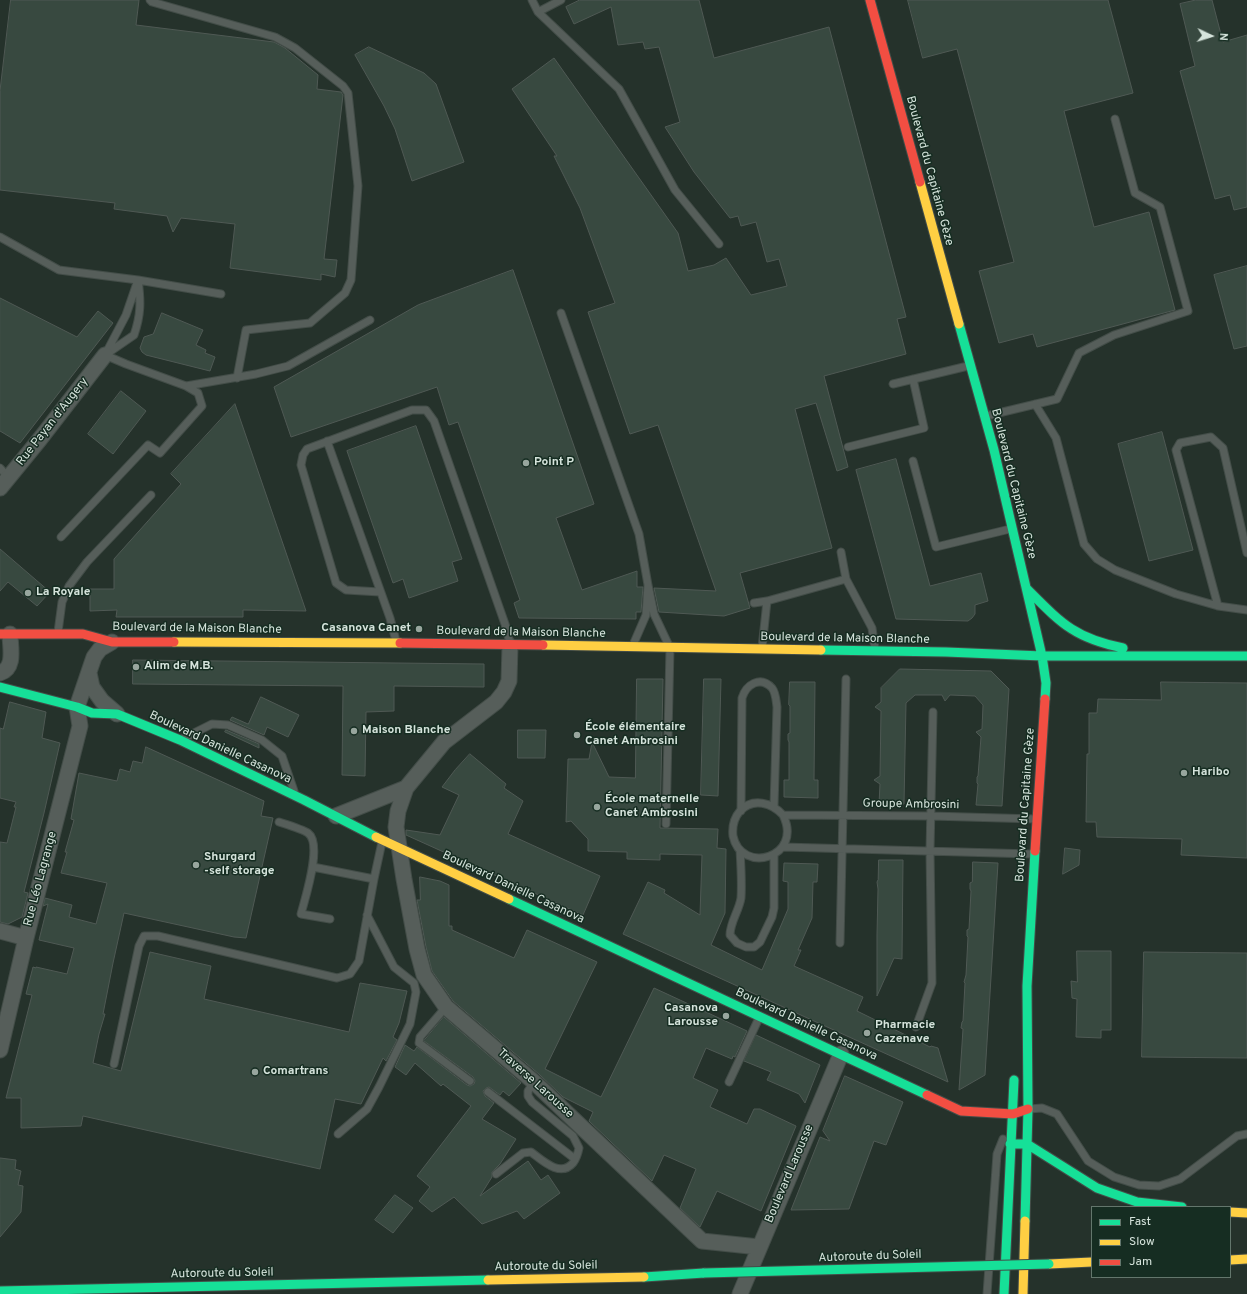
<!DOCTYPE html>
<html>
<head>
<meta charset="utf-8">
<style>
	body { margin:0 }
	#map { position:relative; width:1247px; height:1294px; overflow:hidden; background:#25322b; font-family:Overpass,sans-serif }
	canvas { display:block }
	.legend { position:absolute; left:1091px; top:1206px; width:140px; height:72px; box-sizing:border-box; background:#162d22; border:1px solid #63766c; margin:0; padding:5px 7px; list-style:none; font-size:12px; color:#d6e4dc }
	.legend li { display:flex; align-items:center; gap:8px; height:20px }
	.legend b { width:20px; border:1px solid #63766c }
	.north { position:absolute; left:1191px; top:16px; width:40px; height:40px; -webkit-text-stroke:3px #162d22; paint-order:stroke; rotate:94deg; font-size:11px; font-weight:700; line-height:16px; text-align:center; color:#d6e4dc }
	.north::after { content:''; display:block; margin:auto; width:14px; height:18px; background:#d6e4dc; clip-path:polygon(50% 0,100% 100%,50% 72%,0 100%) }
</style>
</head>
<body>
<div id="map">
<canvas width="1247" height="1294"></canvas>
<ul class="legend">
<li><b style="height:5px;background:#16e098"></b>Fast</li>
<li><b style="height:5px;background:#ffcf43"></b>Slow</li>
<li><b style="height:5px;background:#f24e42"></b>Jam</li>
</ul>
<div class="north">N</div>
</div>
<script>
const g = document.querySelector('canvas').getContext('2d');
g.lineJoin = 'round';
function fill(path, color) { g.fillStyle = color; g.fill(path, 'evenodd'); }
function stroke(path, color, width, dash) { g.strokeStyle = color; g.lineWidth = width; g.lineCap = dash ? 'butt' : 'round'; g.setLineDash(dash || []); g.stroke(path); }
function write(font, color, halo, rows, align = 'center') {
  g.font = font + ' Overpass,sans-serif'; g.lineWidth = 3; g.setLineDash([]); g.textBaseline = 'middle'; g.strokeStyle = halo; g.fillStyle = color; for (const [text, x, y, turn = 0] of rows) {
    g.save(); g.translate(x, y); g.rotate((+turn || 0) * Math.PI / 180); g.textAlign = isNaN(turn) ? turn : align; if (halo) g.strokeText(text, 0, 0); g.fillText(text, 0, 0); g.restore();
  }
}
const building = new Path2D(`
	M 11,0 L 139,0 L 136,25 L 274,42 L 285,48 L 318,75 L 317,89 L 341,92 L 343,95 L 324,259 L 337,260 L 335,277 L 321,274 L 321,280 L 230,268 L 235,224 L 181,218 L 173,232 L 167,216 L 114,209 L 115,203 L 0,190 L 0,91 Z
	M 580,0 L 699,0 L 714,58 L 829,27 L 906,317 L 897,319 L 906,354 L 824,376 L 848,467 L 837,471 L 816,403 L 795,409 L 832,548 L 740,573 L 750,608 L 724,616 L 659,612 L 654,588 L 716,591 L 658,425 L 630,434 L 588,312 L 615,303 L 580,208 L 554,156 L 557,156 L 512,89 L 554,58 L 678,233 L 688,271 L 714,265 L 726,258 L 751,295 L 787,286 L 779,259 L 767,262 L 756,222 L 741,226 L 738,216 L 730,218 L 694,172 L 665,127 L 680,122 L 659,47 L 645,49 L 643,42 L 618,45 L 611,7 L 574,24 L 566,7 Z
	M 908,0 L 1108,0 L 1133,93 L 1064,111 L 1094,227 L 1149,212 L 1175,310 L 1037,347 L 1033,334 L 999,343 L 979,271 L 1014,262 L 957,49 L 923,58 Z
	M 1196,0 L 1212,0 L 1223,42 L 1247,35 L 1247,207 L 1234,210 L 1230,195 L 1215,199 L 1180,71 L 1195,66 L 1180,4 Z
	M 369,47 L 424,73 L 436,84 L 464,162 L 412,181 L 395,129 L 384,106 L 355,55 Z
	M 1247,266 L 1247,346 L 1234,349 L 1214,275 Z
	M 513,270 L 594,504 L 556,518 L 582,590 L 637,571 L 637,587 L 643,587 L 641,612 L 636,612 L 636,619 L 519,618 L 514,603 L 520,600 L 458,422 L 449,425 L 437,387 L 291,437 L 274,387 L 418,305 Z
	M 0,298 L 77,337 L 98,311 L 113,323 L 20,443 L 0,431 Z
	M 162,313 L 203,330 L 196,345 L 206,350 L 205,353 L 215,357 L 210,371 L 146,355 L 142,352 L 140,348 L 144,337 L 153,334 Z
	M 121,391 L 146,411 L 113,454 L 88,434 Z
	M 235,404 L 306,611 L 243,610 L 243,617 L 116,617 L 117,610 L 90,611 L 90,589 L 114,589 L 114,559 L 181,484 L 171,474 Z
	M 416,426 L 462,559 L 452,562 L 458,581 L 409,598 L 403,579 L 393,583 L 347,451 Z
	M 1162,432 L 1193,550 L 1149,561 L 1118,444 Z
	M 896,459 L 930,586 L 981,573 L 988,601 L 975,605 L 975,614 L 972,618 L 968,621 L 896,619 L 856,470 Z
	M 0,549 L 50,592 L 37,606 L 8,582 L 0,591 Z
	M 133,660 L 484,664 L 484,687 L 394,686 L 394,711 L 366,712 L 365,776 L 342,775 L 343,686 L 133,684 Z
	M 900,669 L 991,671 L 1009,689 L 1002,806 L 976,805 L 978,784 L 977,783 L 977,777 L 978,776 L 981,737 L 976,732 L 982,729 L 983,705 L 975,696 L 950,695 L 945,701 L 942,695 L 915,695 L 906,703 L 904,804 L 879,804 L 880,784 L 874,780 L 880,776 L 881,711 L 875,707 L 881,702 L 881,688 Z
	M 637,679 L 663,679 L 660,828 L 718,829 L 717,848 L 726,849 L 725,913 L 711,945 L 762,970 L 788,909 L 788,882 L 783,881 L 784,863 L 818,864 L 817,882 L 813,882 L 812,918 L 798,950 L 801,950 L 794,966 L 863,997 L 857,1011 L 930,1047 L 931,1046 L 938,1048 L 948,1082 L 623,934 L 648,882 L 665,890 L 664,893 L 700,915 L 702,855 L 660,854 L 660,860 L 627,859 L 627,852 L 588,851 L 588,839 L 571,821 L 566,822 L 568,759 L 589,759 L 592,742 L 609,777 L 635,778 Z
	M 704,679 L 721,679 L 718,796 L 701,795 Z
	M 790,682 L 815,682 L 814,780 L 818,780 L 818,798 L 784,797 L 784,780 L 789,780 L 789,742 L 788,740 L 788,734 L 790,733 L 790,706 L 789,705 Z
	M 1161,682 L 1247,683 L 1247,858 L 1181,855 L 1182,839 L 1097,837 L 1096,822 L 1086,822 L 1087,754 L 1089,754 L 1089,713 L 1097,713 L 1098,699 L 1161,700 Z
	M 261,697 L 299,715 L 288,737 L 267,727 L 264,735 L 230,720 L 232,717 L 248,724 Z
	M 10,702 L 46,712 L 42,738 L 60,743 L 44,813 L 24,892 L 28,893 L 22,917 L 8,924 L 0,922 L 0,842 L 7,843 L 16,807 L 14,807 L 16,802 L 0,798 L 0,728 L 3,729 Z
	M 226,730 L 259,744 L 259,748 L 225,732 Z
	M 518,730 L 546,730 L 545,758 L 518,758 Z
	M 146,747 L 264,801 L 261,816 L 273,818 L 246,938 L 234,937 L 124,913 L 113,963 L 103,1014 L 105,1014 L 99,1034 L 93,1063 L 121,1071 L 150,952 L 211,966 L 204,999 L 349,1032 L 360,983 L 407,991 L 399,1023 L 393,1037 L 397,1040 L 386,1061 L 383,1058 L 361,1104 L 335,1099 L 320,1169 L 83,1116 L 81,1126 L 21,1128 L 21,1098 L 6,1098 L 32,995 L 26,994 L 33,967 L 36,968 L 36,967 L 67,974 L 74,948 L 39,940 L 48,904 L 43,906 L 45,898 L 72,905 L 69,917 L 96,924 L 107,883 L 61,873 L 67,852 L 65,852 L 74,820 L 71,819 L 79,773 L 117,781 L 120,769 L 130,772 L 133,761 L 142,763 Z
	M 470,754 L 506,784 L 504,788 L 523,801 L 508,834 L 600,876 L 583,915 L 406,835 L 406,830 L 440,835 L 459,795 L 442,787 L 455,770 Z
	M 1065,848 L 1080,850 L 1079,865 L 1063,874 Z
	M 879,860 L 903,860 L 902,959 L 894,958 L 877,996 L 877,935 L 878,889 L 877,882 L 878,880 Z
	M 973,862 L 998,863 L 985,1075 L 959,1090 L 963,1029 L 961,1028 L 962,1022 L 963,1021 L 965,983 L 964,982 L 966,975 L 968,937 L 967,936 L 967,930 L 969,929 L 971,891 L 970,889 L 970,883 L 972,882 Z
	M 420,877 L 440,881 L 449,885 L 449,926 L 452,926 L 452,930 L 514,958 L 527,930 L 597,962 L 545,1069 L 601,1097 L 654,988 L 747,1031 L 735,1057 L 733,1056 L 732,1059 L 706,1048 L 693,1078 L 718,1090 L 710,1107 L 747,1124 L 754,1109 L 760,1109 L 796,1126 L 761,1211 L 717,1191 L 700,1227 L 680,1208 L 696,1169 L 664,1155 L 652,1181 L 589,1121 L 593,1112 L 563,1097 L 540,1075 L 453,1001 L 432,971 L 426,947 L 417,900 L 420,900 Z
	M 1077,951 L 1111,951 L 1111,1030 L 1101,1030 L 1101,1038 L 1076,1037 L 1077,999 L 1072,998 L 1071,981 L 1077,982 Z
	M 1144,952 L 1247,953 L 1247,1058 L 1142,1057 Z
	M 444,1017 L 521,1083 L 509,1096 L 503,1091 L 500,1095 L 489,1087 L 486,1088 L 483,1091 L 485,1096 L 494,1103 L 482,1119 L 516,1139 L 500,1164 L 492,1172 L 492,1177 L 480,1196 L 528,1161 L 541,1180 L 548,1175 L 560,1193 L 524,1219 L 517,1211 L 482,1224 L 454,1197 L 432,1212 L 419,1201 L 430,1187 L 417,1176 L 471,1106 L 443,1084 L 441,1086 L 415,1063 L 406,1075 L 395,1067 L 405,1045 L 414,1051 L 417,1047 L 467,1085 L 470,1086 L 474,1084 L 475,1081 L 473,1077 L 424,1041 Z
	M 756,1035 L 820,1065 L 805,1103 L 799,1094 L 767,1080 L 771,1072 L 744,1061 Z
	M 845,1076 L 903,1102 L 886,1145 L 874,1141 L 849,1209 L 791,1210 L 820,1137 L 830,1141 L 823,1131 Z
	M 0,1158 L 16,1160 L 15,1169 L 21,1171 L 18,1185 L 23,1186 L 21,1212 L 0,1237 Z
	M 395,1195 L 413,1208 L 393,1233 L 375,1220 Z`);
fill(building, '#384940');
stroke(building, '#4f5954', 1);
const lane = new Path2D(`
	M 150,0 L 152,2 L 275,37 L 295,48 L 343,86 L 348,93 L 358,186 L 351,280 L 345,293 L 310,323 L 246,330 L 237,378
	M 532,0 L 538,12 L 561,0
	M 538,12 L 619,89 L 675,190 L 719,244
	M 0,237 L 59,270 L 138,280 L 221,294
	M 138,280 C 141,301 141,315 134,335 L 105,355 L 126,315 Z
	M 561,313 L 639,534 L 648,585
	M 893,384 L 968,366
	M 186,386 L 256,374 L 288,366 L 370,320
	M 1035,404 L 1056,438 L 1084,544 L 1097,559 L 1115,570 L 1176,594 L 1218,606 L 1247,610
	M 986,416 L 1057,399 L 1079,353 L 1114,335 L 1188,311 L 1160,207 L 1135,193 L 1115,119
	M 327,441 L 390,618 L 396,641
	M 848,447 L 924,428 L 913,379
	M 913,461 L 936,547 L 1010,529
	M 0,468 L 9,478
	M 61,537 L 148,445 L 160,453 L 202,406 L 198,393 L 186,386 L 126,364 L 105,355
	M 841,552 L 846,579 L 872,628 L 875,649
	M 380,592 L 346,590 L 336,583 L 301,465 L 303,455 L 307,449 L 412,410 L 426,410 L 434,421 L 505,624 L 510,643
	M 754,603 L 767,601 L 846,579
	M 1218,606 L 1176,450 L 1180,443 L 1211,437 L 1223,448 L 1247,553
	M 58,632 L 62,602 L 69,586 L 87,562 L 151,495
	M 633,645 L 646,615 L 648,585 L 654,614 L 670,648 L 666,824
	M 762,648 L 767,601
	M 184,738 L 212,724 L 228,725 L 262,740 L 282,756 L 294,791
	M 741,811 L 742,698 C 746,685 760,675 772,688 C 776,693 776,701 777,707 L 774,806
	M 783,815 C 804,858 741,875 733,836 C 732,827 734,818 740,811 C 753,797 772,803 783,815 L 931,816 L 1036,819
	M 279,822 C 285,824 302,829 308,833 C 323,844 305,898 301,914 L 330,919
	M 783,847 L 1032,854
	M 740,850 C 741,866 742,883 741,898 C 739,911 730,922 730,935 L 737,943 L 746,947 L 754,947 L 760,942 L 772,917 L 774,908 L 774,855
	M 313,867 L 374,879
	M 840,943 L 846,679
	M 446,1007 L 420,1037 L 419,1043 L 470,1081
	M 916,1027 L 932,983 L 930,851 L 933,712
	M 114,1064 L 139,946 L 144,936 L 158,936 L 337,978 L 350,974 L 359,961 L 374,879 L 382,842
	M 729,1082 L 759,1018
	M 488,1092 L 575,1159
	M 1029,1109 L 1042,1108 L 1057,1114 L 1088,1161 L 1114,1177 L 1139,1185 L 1159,1186 L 1180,1179 L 1237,1136 L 1247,1134
	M 338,1134 L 367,1109 L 379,1087 L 410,1024 L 416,992 L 414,983 L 394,967 L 367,915
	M 496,1174 L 523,1153 L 531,1152 C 542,1160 560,1178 573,1163 C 576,1159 578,1153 579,1148 L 573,1136 L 532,1102 L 528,1096 L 528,1091 L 534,1082
	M 987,1294 L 997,1154 L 1003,1139`);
const street = new Path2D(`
	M 0,488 L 40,439 L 105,355
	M 0,673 C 16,668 10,647 10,634
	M 89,673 L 92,687 L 102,701 L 117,714
	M 406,788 L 398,811 L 396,827 L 404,879 L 417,949 L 424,975 L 446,1007 L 534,1082 L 702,1241 L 759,1247
	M 336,816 L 406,788 L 444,742 L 496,702 L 504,692 L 509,681 L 510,646
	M 0,931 L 26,938
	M 0,1050 L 26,938 L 80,726 L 77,707 L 94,657 L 100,649 L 112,642
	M 740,1294 L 841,1054`);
const fast = new Path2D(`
	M 959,324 L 994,450 L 1042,656 L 1046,683 L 1045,699
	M 1027,589 C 1061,623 1074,638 1123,648
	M 821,650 L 946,652 L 1042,656
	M 1042,656 L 1247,656
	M 0,687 L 77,707 L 92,713 L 117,714 L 180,740 L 304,800 L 376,837
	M 509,899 L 927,1095
	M 1010,1144 L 1027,1144 L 1097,1188 L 1137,1202 L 1182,1207
	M 1025,1221 L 1028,1109 L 1027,986 L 1035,851
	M 644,1277 L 704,1273
	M 0,1291 L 488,1280
	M 1004,1294 L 1014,1080`);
const slow = new Path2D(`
	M 920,182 L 959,324
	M 174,642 L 400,643
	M 543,645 L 821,650
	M 376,837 L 509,899
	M 1230,1212 L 1247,1213
	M 1230,1260 L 1247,1259
	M 1049,1264 L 1092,1262
	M 488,1280 L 644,1277
	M 1023,1294 L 1025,1221`);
const jam = new Path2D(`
	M 870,0 L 920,182
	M 0,634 L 83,634 L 112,642 L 174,642
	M 400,643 L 543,645
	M 1035,851 L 1045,699
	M 927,1095 L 961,1111 L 1013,1114 L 1028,1109`);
stroke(lane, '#434d48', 9);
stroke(street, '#434d48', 17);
stroke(fast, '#434d48', 11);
stroke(slow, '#434d48', 11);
stroke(jam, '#434d48', 11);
stroke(lane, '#565e5a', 7);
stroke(street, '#565e5a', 15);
stroke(fast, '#16e098', 9);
stroke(slow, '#ffcf43', 9);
stroke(jam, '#f24e42', 9);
const fastBridge = new Path2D(`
	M 704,1273 L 1049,1264`);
stroke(fastBridge, '#434d48', 11, []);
stroke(fastBridge, '#16e098', 9);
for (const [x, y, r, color] of [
	[526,463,4,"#98a69e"],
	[28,593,4,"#98a69e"],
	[419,629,4,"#98a69e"],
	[136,667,4,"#98a69e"],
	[354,731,4,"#98a69e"],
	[577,735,4,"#98a69e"],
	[1184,773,4,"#98a69e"],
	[597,807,4,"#98a69e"],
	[196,865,4,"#98a69e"],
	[726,1016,4,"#98a69e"],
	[867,1033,4,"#98a69e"],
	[255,1072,4,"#98a69e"]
]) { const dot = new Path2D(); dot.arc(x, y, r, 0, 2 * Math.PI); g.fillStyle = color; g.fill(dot); stroke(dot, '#162d22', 1.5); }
write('12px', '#d6e4dc', '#162d22', [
	["Boulevard du Capitaine Gèze",929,171,75],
	["Rue Payan d'Augery",53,422,-52],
	["Boulevard du Capitaine Gèze",1013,484,76],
	["Boulevard de la Maison Blanche",197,629,1],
	["Boulevard de la Maison Blanche",521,633,1],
	["Boulevard de la Maison Blanche",845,639,1],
	["Boulevard Danielle Casanova",220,748,25],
	["Groupe Ambrosini",911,805,1],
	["Boulevard du Capitaine Gèze",1026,805,-86],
	["Rue Léo Lagrange",41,879,-75],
	["Boulevard Danielle Casanova",513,888,25],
	["Boulevard Danielle Casanova",806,1025,25],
	["Traverse Larousse",535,1084,42],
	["Boulevard Larousse",790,1174,-67],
	["Autoroute du Soleil",870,1257,-2],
	["Autoroute du Soleil",546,1267,-1],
	["Autoroute du Soleil",222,1274,-1]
]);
write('bold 12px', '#d6e4dc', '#162d22', [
	["Point P",534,463],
	["La Royale",36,593],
	["Casanova Canet",411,629,"right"],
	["Alim de M.B.",144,667],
	["École élémentaire",585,728],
	["Canet Ambrosini",585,742],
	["Maison Blanche",362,731],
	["Haribo",1192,773],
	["École maternelle",605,800],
	["Canet Ambrosini",605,814],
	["Shurgard",204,858],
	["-self storage",204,872],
	["Casanova",718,1009,"right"],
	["Larousse",718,1023,"right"],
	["Pharmacie",875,1026],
	["Cazenave",875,1040],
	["Comartrans",263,1072]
], 'left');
</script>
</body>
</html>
